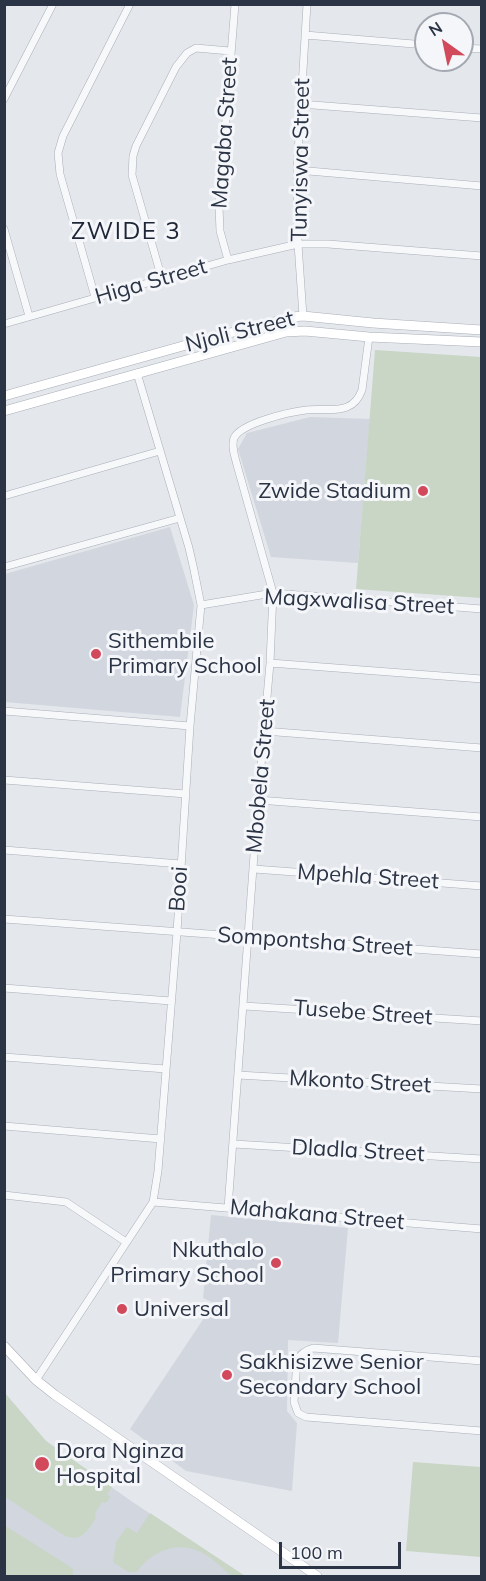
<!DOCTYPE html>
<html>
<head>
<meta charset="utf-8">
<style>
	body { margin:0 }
	#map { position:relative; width:486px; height:1581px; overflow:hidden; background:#e4e7ec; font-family:Mulish,sans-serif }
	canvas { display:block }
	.frame { position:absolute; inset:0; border:6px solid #2b3445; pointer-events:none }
	.north { position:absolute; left:414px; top:12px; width:60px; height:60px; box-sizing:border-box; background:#f4f6f9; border:2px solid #a4a8b1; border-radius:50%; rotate:327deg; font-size:16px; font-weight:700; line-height:24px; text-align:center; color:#2b3445 }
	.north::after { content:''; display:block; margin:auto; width:21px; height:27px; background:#d1495b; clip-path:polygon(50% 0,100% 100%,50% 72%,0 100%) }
	.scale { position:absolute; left:279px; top:1542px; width:122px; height:27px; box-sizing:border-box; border:3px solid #2b3445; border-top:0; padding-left:8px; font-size:18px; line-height:21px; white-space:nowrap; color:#2b3445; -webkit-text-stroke:4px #f4f6f9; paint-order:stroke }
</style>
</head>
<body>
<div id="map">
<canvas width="486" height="1581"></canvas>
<div class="frame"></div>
<div class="north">N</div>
<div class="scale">100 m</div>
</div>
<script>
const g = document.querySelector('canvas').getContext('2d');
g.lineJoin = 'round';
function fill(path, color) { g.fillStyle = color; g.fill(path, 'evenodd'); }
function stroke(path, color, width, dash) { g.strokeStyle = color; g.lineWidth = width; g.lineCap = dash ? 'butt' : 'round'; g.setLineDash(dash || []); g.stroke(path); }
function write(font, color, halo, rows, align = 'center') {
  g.font = font + ' Mulish,sans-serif'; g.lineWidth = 6; g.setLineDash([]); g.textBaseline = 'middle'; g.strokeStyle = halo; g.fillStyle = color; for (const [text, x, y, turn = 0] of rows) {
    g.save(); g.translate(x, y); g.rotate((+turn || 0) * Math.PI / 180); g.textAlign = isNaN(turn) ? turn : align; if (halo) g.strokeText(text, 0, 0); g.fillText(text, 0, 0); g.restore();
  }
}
fill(new Path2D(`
	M 310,417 L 370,419 L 358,563 L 271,557 L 238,449 L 247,433 Z
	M 170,527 L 194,605 L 180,717 L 5,702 L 5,574 Z
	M 211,1215 L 348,1228 L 338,1343 L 288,1340 L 287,1411 L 297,1423 L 292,1491 L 186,1471 L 130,1429 L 214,1303 L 203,1298 Z
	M 4,1392 L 46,1441 L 134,1503 L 245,1576 L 5,1576 Z`), '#d2d6de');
fill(new Path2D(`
	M 375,350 L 481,357 L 481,598 L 356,589 Z
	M 4,1392 L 46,1441 L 112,1487 L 107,1494 L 110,1497 L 106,1503 L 102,1502 L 95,1513 L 96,1518 C 87,1531 83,1542 65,1536 L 5,1497 Z
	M 413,1462 L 481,1467 L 481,1557 L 406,1551 Z
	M 150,1513 L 245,1576 L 231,1576 C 223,1569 216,1561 206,1555 C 182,1539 152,1549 137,1572 L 128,1572 L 113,1562 L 116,1542 L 127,1527 L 137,1533 Z
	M 4,1525 L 69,1566 L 73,1569 L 73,1576 L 5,1576 Z`), '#c9d6c5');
const minor = new Path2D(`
	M 305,35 L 426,45
	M 462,48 L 482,49
	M 4,99 L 53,4
	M 300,104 L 482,118
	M 297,170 L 482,186
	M 4,229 L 29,316
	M 228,260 L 220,231 L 219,207 L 235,4
	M 162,279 L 132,175 L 133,156 L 136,146 L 176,67 L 187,53 L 196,48 L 230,51
	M 95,297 L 60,174 L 58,153 L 63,136 L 130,4
	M 303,316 L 298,244 L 297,170 L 307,4
	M 4,324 L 228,260 L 298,244 L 328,244 L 482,256
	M 4,496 L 160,451
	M 4,567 L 180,518
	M 201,605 L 273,593 L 482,609
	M 270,663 L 482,679
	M 4,711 L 190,726
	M 264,731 L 482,748
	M 4,780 L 186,794
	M 258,800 L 482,817
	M 4,850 L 181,864
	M 254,869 L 482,886
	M 4,919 L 482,954
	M 4,988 L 171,1001
	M 244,1006 L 482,1021
	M 4,1057 L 166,1069
	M 238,1075 L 482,1089
	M 4,1126 L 161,1139
	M 234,1144 L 482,1159
	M 4,1195 L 66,1202 L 126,1242
	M 153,1202 L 482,1229
	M 228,1208 L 258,800 L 270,663 L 273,593 L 237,465 C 235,457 231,446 234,438 C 241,423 290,412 306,410 C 319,408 335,412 347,407 C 355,404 359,398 362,390 L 369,337
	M 482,1361 L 313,1348 C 306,1350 301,1353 297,1360 L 294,1402 L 298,1413 L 306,1417 L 482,1431
	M 36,1380 L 153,1202 L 158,1171 L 177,932 L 190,726 L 201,605 L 194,570 L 189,548 L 137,373`);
const secondary = new Path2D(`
	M 4,396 L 222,335 L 293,317 L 303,316 L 373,323 L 482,330
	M 4,411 L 286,332 L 305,331 L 369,337 L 482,342
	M 4,1346 L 36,1380 L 55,1395 L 317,1576`);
stroke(minor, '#a9aeb7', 8);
stroke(secondary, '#a9aeb7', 10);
stroke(minor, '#f7f8fa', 7);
stroke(secondary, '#fff', 9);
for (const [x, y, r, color] of [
	[423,491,6,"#d1495b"],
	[96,654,6,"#d1495b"],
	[276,1263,6,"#d1495b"],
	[122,1309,6,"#d1495b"],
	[227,1375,6,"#d1495b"],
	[42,1464,8,"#d1495b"]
]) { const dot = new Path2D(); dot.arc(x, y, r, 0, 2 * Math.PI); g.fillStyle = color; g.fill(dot); stroke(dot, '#f4f6f9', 2); }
write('22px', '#2b3445', '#f4f6f9', [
	["Magaba Street",225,133,-86],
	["Tunyiswa Street",301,160,-89],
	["Higa Street",151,282,-16],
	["Njoli Street",240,332,-14],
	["Magxwalisa Street",359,602,3],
	["Mbobela Street",261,776,-85],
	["Mpehla Street",368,877,4],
	["Booi",179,889,-86],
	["Sompontsha Street",315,942,4],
	["Tusebe Street",363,1013,4],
	["Mkonto Street",360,1082,3],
	["Dladla Street",358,1151,3],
	["Mahakana Street",317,1215,5]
]);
write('22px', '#2b3445', '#f4f6f9', [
	["Zwide Stadium",411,491,"right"],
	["Sithembile",108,641],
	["Primary School",108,666],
	["Nkuthalo",264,1250,"right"],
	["Primary School",264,1275,"right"],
	["Universal",134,1309],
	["Sakhisizwe Senior",239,1362],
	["Secondary School",239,1387],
	["Dora Nginza",56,1451],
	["Hospital",56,1476]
], 'left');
g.letterSpacing = '1.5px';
write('24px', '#1d2536', '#f4f6f9', [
	["ZWIDE 3",126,232]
]);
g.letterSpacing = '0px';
</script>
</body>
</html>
